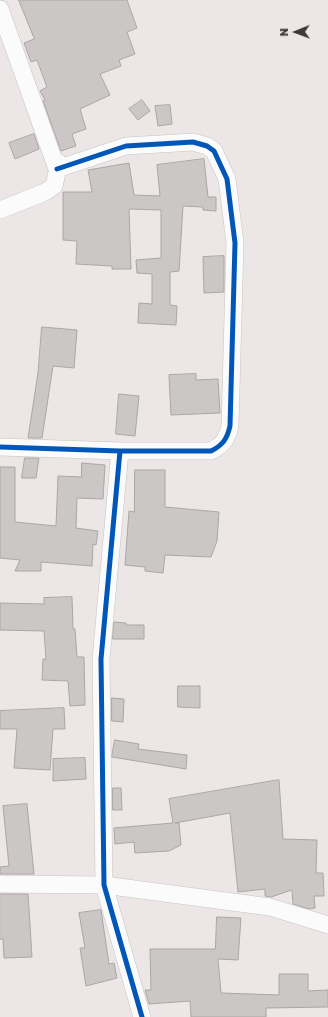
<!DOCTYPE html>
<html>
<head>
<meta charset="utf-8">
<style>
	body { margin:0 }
	#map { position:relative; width:328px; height:1017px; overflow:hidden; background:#ece7e6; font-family:"Golos Text",sans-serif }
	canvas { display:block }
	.north { position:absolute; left:276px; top:12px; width:40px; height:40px; -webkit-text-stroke:3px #efe5e3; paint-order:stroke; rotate:269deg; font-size:11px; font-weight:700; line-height:16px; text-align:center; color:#3d3938 }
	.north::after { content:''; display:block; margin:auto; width:14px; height:18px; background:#3d3938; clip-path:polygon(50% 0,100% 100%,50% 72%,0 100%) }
</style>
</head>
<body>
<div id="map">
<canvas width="328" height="1017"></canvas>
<div class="north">N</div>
</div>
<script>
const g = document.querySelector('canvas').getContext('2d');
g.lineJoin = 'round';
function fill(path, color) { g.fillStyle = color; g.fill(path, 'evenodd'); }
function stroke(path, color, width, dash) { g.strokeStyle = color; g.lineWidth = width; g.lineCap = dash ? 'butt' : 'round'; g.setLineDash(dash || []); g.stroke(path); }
const building = new Path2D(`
	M 19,0 L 127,0 L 137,28 L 127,32 L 135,54 L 119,60 L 121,66 L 100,74 L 110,95 L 80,109 L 86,129 L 72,134 L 76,146 L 61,151 L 43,101 L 45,100 L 40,91 L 47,87 L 37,60 L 31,62 L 24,43 L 34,39 Z
	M 142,100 L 150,111 L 138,120 L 129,109 Z
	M 170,105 L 172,124 L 158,126 L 155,106 Z
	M 34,134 L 39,149 L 15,159 L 9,143 Z
	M 204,159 L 208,197 L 216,197 L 216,211 L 203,210 L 203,207 L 183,206 L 179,271 L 170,272 L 170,305 L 177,306 L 176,325 L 138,323 L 139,303 L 152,304 L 152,274 L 137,273 L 136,260 L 161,258 L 161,210 L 129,209 L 131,269 L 112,269 L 112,266 L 76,264 L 77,241 L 63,240 L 63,192 L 92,192 L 88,170 L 129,163 L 134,195 L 160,196 L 157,165 Z
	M 224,256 L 224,292 L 204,293 L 203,257 Z
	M 42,327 L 77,330 L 74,368 L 53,366 L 42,438 L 28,438 L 38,373 Z
	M 196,374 L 196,380 L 218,379 L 220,413 L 171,415 L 169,375 Z
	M 119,394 L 139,396 L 135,436 L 116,434 Z
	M 25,458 L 39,458 L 36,478 L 22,478 Z
	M 82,463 L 105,465 L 103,499 L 77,498 L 76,528 L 98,531 L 96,545 L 93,544 L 92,566 L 41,562 L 41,571 L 15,571 L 20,560 L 0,558 L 0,467 L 15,467 L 15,522 L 56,526 L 58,476 L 81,477 Z
	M 135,470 L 165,470 L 165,507 L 219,512 L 217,541 L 211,557 L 165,555 L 163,573 L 145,571 L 145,567 L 125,565 L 129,511 L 134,512 Z
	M 72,597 L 73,629 L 75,629 L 77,657 L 84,657 L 85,705 L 70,706 L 68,681 L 42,680 L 43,659 L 46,659 L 44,631 L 0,630 L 0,603 L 44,604 L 44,598 Z
	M 114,622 L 126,623 L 126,625 L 144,625 L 144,639 L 113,639 Z
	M 178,686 L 200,686 L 200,708 L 178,707 Z
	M 112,698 L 124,699 L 123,722 L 112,721 Z
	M 64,708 L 65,729 L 53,729 L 50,770 L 14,768 L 17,729 L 0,729 L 0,711 Z
	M 115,740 L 139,744 L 138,749 L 187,755 L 186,769 L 112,757 Z
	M 85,758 L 86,779 L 53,781 L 53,759 Z
	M 279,780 L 283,839 L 317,840 L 316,873 L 323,873 L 324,896 L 314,896 L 315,908 L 309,909 L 293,904 L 292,890 L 271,897 L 265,896 L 265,889 L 238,892 L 230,813 L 175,823 L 179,823 L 181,845 L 169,851 L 135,853 L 134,842 L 115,844 L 114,828 L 173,823 L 169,799 Z
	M 113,788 L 121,788 L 122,810 L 113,810 Z
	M 27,804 L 34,874 L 0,874 L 0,867 L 9,866 L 3,806 Z
	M 0,894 L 28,894 L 32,957 L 4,958 L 3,939 L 0,939 Z
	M 101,910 L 109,964 L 114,963 L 117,978 L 86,986 L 80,948 L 85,948 L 79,913 Z
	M 217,917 L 241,918 L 238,960 L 218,959 L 221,993 L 279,995 L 279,974 L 308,974 L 308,991 L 328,990 L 328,1007 L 266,1008 L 266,1017 L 191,1017 L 190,1001 L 149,1004 L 145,990 L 151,990 L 150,949 L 215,949 Z`);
fill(building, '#cbc7c7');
stroke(building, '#a9a6a5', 1);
const minor = new Path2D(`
	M 0,9 L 57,169
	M 0,210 L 45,192 L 54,186 L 59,163 L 57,168
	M 0,447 L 120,451 L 211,451 C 223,445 227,439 230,426 L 235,243 L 227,179 L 214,151 L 207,146 L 193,142 L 126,146 L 57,169
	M 120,451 L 101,659 L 104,885 L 142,1017
	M 0,884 L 104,885 L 270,907 L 328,925`);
stroke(minor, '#c7c3c2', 18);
stroke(minor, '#fcfbfb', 17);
stroke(new Path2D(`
	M 0,447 L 120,451 L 211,451 C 223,445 227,439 230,426 L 235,243 L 227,179 L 214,151 L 207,146 L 193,142 L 126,146 L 57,169
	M 120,451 L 101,659 L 104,885 L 142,1017`), '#0057b8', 5);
</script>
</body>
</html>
